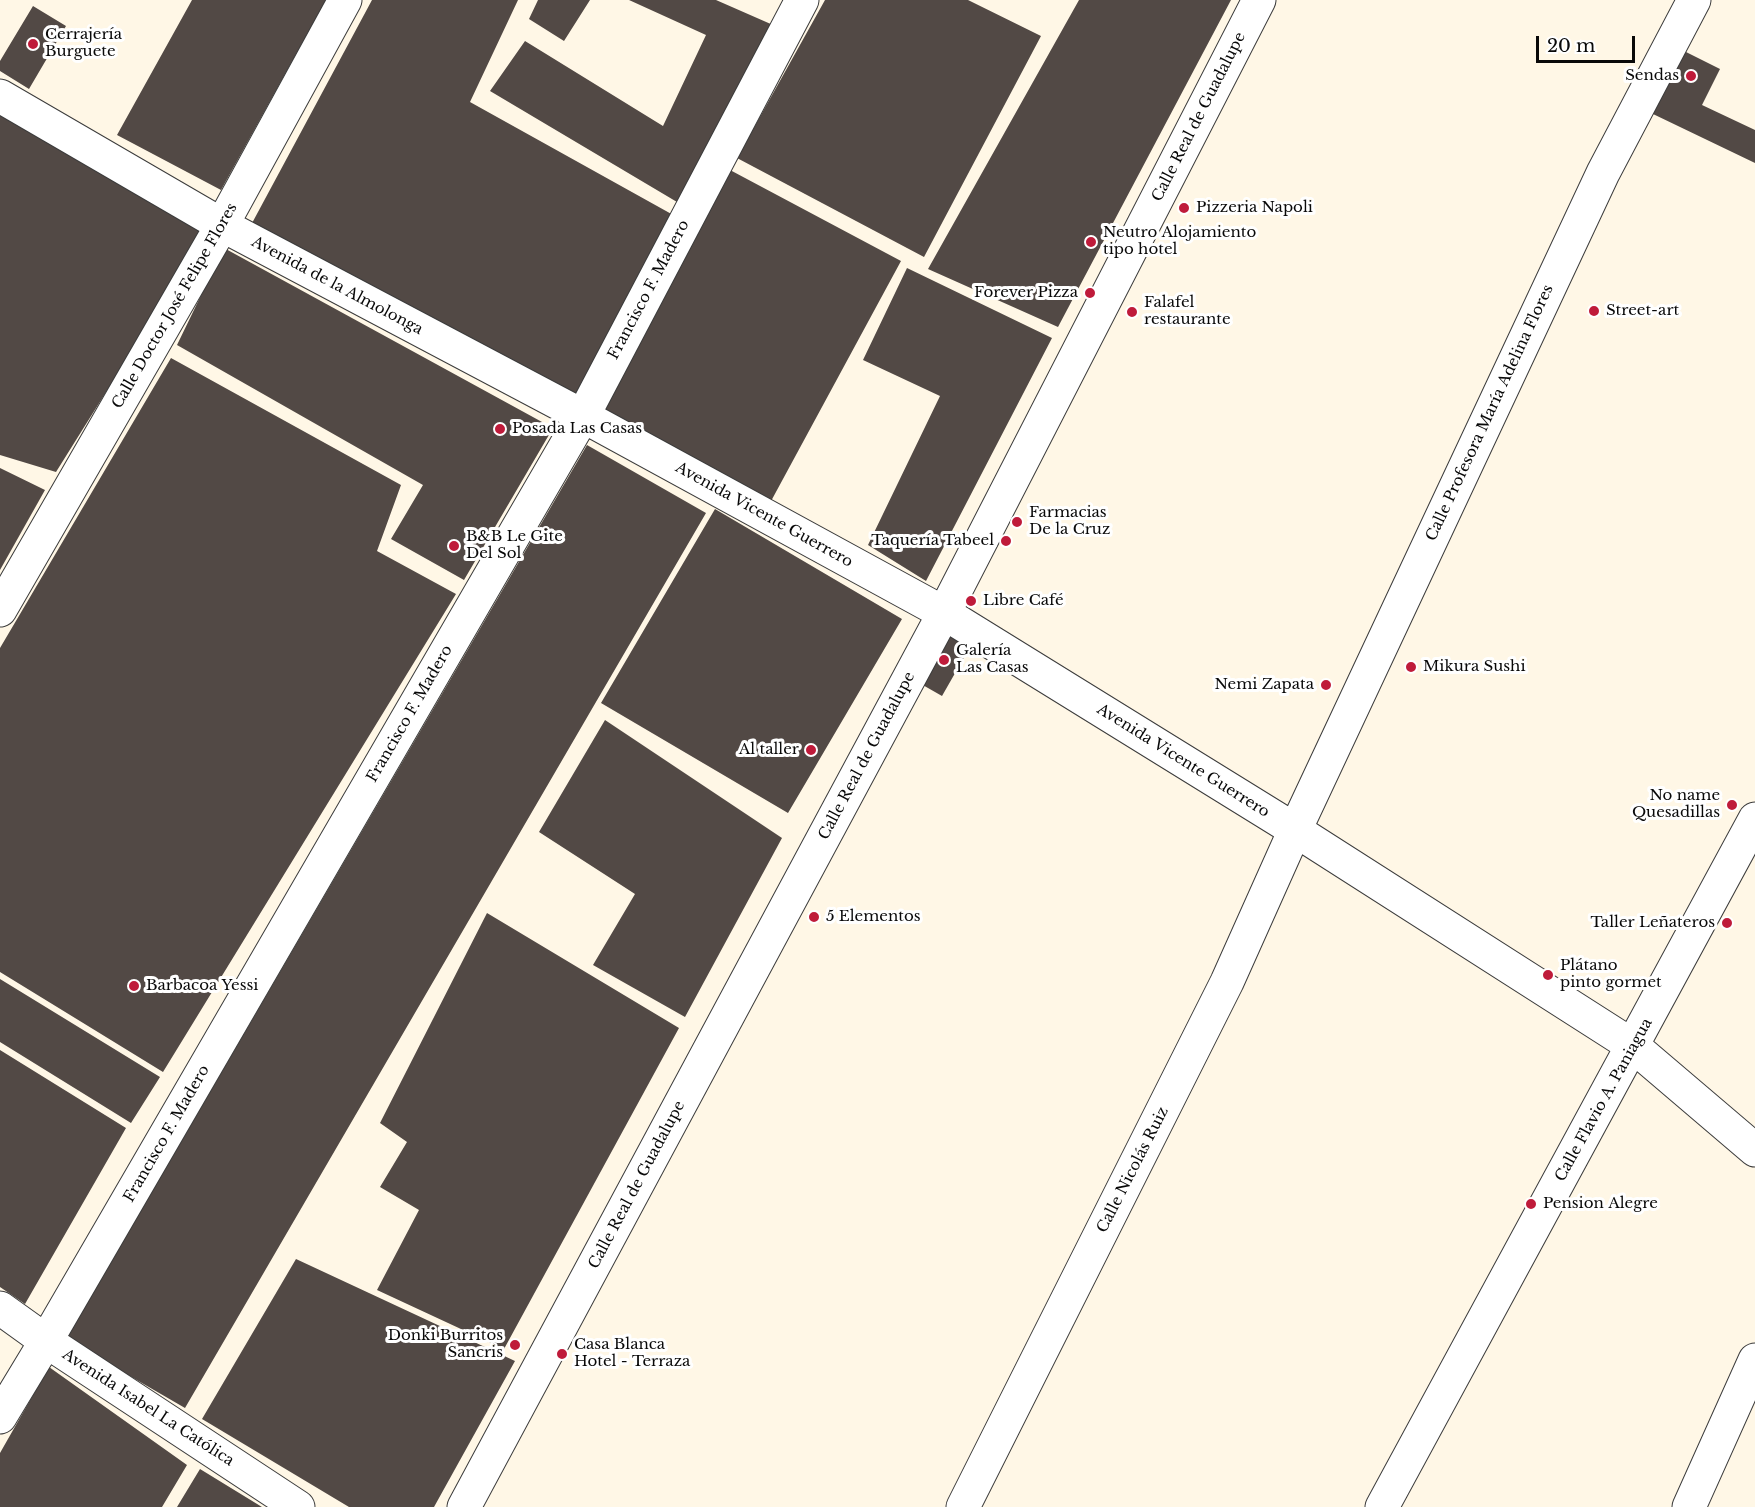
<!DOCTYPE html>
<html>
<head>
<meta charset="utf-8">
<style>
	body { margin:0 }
	#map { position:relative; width:1755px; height:1507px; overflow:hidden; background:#fff7e6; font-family:"Libre Baskerville",serif }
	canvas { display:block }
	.scale { position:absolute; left:1536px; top:36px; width:99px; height:27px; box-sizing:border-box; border:3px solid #090909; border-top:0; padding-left:8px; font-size:18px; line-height:21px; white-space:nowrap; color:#090909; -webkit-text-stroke:4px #fff; paint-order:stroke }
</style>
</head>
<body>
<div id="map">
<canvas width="1755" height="1507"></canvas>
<div class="scale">20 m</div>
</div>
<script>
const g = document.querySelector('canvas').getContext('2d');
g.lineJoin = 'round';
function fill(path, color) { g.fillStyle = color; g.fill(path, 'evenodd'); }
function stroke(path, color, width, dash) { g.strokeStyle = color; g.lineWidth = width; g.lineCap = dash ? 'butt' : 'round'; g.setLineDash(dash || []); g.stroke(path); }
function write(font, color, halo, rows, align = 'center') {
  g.font = font + ' "Libre Baskerville",serif'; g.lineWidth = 6; g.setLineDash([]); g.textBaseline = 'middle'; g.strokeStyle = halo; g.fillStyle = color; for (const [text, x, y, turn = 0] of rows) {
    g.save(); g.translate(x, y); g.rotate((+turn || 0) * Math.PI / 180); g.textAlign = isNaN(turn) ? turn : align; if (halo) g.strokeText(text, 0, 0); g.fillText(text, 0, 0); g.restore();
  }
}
fill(new Path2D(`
	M 192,0 L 326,0 L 221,190 L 117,135 Z
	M 372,0 L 518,0 L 470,102 L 675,216 L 577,400 L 251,225 Z
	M 538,0 L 590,0 L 564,41 L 529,19 Z
	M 629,0 L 716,0 L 773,25 L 677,202 L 490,91 L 525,41 L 663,126 L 706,35 Z
	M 825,0 L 968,0 L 1041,36 L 924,257 L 737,158 Z
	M 1079,0 L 1231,0 L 1058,327 L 928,269 Z
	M 33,6 L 66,26 L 29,89 L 0,71 L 0,61 Z
	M 1684,51 L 1720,69 L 1702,105 L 1755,130 L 1755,163 L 1653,114 Z
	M 0,110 L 208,229 L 56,472 L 0,455 Z
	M 730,170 L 901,261 L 770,503 L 600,411 Z
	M 224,248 L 553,428 L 464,580 L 391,539 L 423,485 L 177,345 Z
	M 907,268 L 1052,338 L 926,581 L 868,545 L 940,396 L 863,360 Z
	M 171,358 L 401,485 L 377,551 L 456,594 L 163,1072 L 0,972 L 0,648 Z
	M 587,445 L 706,513 L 185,1408 L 66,1339 Z
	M 0,468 L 45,490 L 0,570 Z
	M 715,509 L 902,619 L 788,813 L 601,703 Z
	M 946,624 L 974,640 L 942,696 L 914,680 Z
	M 605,720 L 782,838 L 685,1017 L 593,965 L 635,894 L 539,832 Z
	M 487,913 L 679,1028 L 504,1349 L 377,1290 L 419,1210 L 380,1187 L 407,1142 L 380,1123 Z
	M 0,979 L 160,1077 L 131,1123 L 0,1042 Z
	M 0,1050 L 126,1128 L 25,1304 L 0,1287 Z
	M 296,1259 L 515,1361 L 434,1507 L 349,1507 L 202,1419 Z
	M 49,1367 L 187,1465 L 162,1507 L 0,1507 L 0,1453 Z
	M 200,1469 L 262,1507 L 177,1507 Z`), '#524945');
const minor = new Path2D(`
	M 0,96 L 222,225 L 583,416 L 944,613 L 1295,830 L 1633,1046 L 1755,1150
	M 0,610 L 222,225 L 345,0
	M 0,1308 L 46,1341 L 298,1507
	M 0,1417 L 46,1341 L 583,416 L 802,0
	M 464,1507 L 944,613 L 1259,0
	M 963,1507 L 1227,982 L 1295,830 L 1603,173 L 1694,0
	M 1382,1507 L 1755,819
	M 1689,1507 L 1755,1360`);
stroke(minor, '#3c3c3c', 35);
stroke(minor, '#fff', 33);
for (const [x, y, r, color] of [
	[33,44,6,"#bf1b3a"],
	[1691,76,6,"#bf1b3a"],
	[1184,208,6,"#bf1b3a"],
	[1091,242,6,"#bf1b3a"],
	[1090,293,6,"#bf1b3a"],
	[1594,311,6,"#bf1b3a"],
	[1132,312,6,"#bf1b3a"],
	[500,429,6,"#bf1b3a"],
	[1017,522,6,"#bf1b3a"],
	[1006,541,6,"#bf1b3a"],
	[454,546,6,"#bf1b3a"],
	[971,601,6,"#bf1b3a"],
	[944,660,6,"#bf1b3a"],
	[1411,667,6,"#bf1b3a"],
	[1326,685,6,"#bf1b3a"],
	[811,750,6,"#bf1b3a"],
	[1732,805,6,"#bf1b3a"],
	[814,917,6,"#bf1b3a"],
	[1727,923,6,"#bf1b3a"],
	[1548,975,6,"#bf1b3a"],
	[134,986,6,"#bf1b3a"],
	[1531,1204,6,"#bf1b3a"],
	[515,1345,6,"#bf1b3a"],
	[562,1354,6,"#bf1b3a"]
]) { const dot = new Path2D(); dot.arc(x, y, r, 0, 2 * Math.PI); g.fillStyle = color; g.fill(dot); stroke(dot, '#fff', 2); }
write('15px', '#090909', '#fff', [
	["Cerrajería",45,35],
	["Burguete",45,52],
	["Sendas",1679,76,"right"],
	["Pizzeria Napoli",1196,208],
	["Neutro Alojamiento",1103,233],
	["tipo hotel",1103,250],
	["Forever Pizza",1078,293,"right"],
	["Falafel",1144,303],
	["restaurante",1144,320],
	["Street-art",1606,311],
	["Posada Las Casas",512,429],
	["Farmacias",1029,513],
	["De la Cruz",1029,530],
	["B&B Le Gite",466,537],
	["Del Sol",466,554],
	["Taquería Tabeel",994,541,"right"],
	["Libre Café",983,601],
	["Galería",956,651],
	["Las Casas",956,668],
	["Mikura Sushi",1423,667],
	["Nemi Zapata",1314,685,"right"],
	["Al taller",799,750,"right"],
	["No name",1720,796,"right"],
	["Quesadillas",1720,813,"right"],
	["5 Elementos",826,917],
	["Taller Leñateros",1715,923,"right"],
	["Plátano",1560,966],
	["pinto gormet",1560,983],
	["Barbacoa Yessi",146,986],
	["Pension Alegre",1543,1204],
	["Donki Burritos",503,1336,"right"],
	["Sancris",503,1353,"right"],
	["Casa Blanca",574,1345],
	["Hotel - Terraza",574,1362]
], 'left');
write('15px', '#090909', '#fff', [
	["Calle Real de Guadalupe",1199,117,-63],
	["Avenida de la Almolonga",337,286,28],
	["Francisco F. Madero",649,290,-62],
	["Calle Doctor José Felipe Flores",175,306,-60],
	["Calle Profesora María Adelina Flores",1490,413,-65],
	["Avenida Vicente Guerrero",764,515,29],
	["Francisco F. Madero",410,714,-60],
	["Calle Real de Guadalupe",867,756,-62],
	["Avenida Vicente Guerrero",1183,761,32],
	["Calle Flavio A. Paniagua",1604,1100,-61],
	["Francisco F. Madero",167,1134,-60],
	["Calle Nicolás Ruiz",1133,1170,-63],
	["Calle Real de Guadalupe",637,1185,-62],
	["Avenida Isabel La Católica",148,1408,33]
]);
</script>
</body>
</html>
